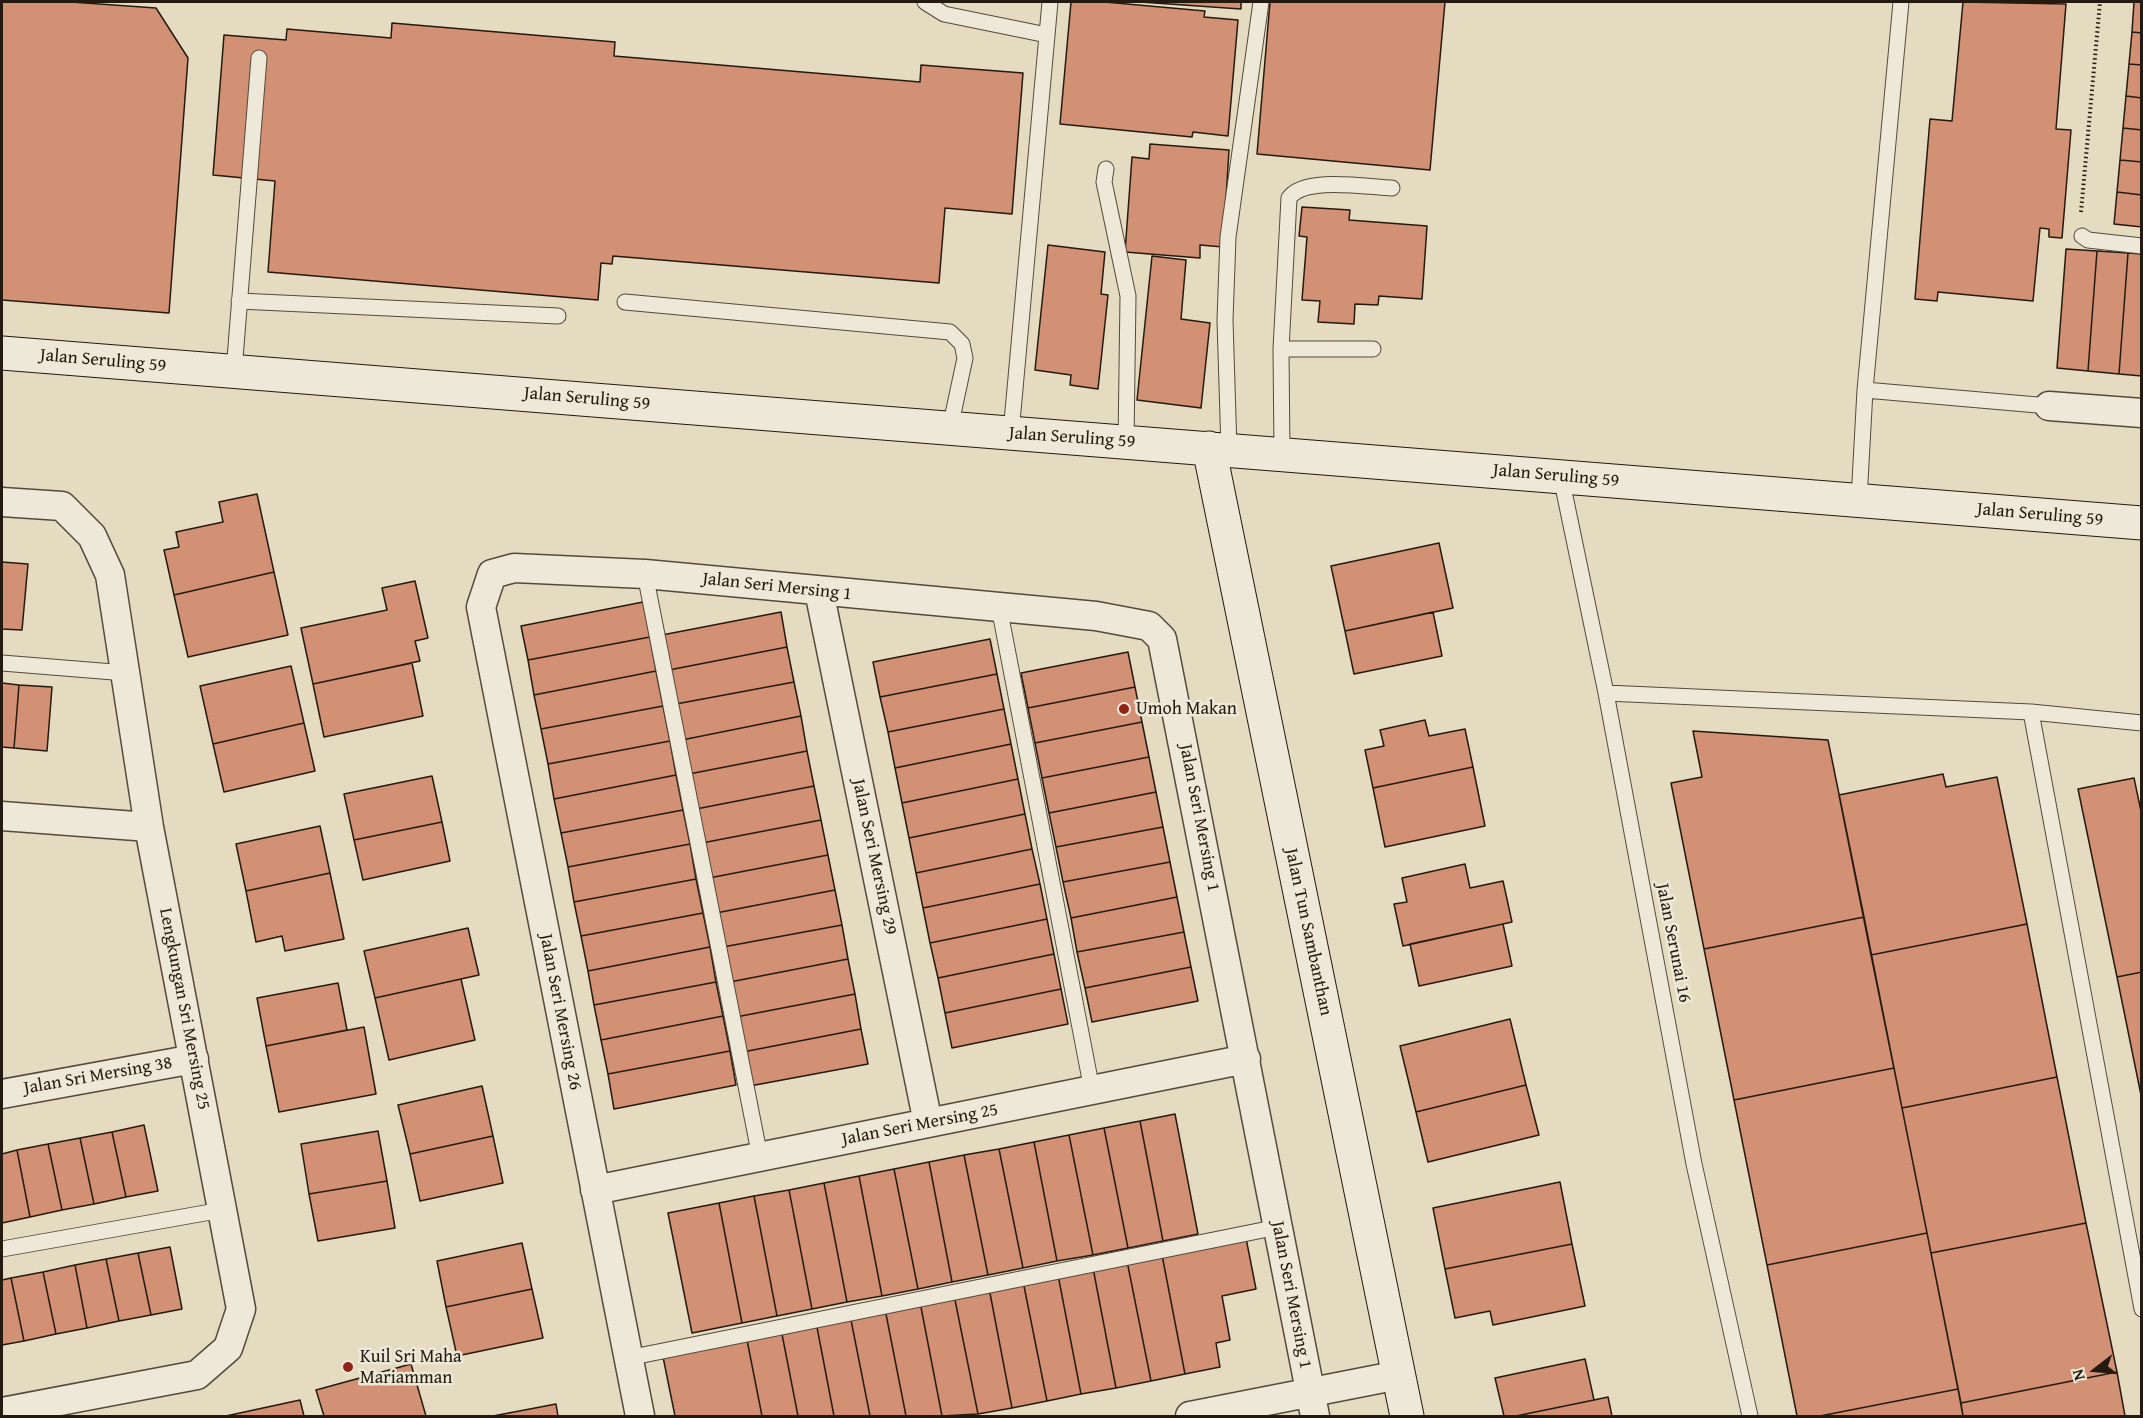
<!DOCTYPE html>
<html>
<head>
<meta charset="utf-8">
<style>
	body { margin:0 }
	#map { position:relative; width:2143px; height:1418px; overflow:hidden; background:#e4dbc1; font-family:"Gentium Book Plus",serif }
	canvas { display:block }
	.frame { position:absolute; inset:0; border:3px solid #251a0f; pointer-events:none }
	.north { position:absolute; left:2065px; top:1340px; width:60px; height:60px; -webkit-text-stroke:4px #ede8d7; paint-order:stroke; rotate:254deg; font-size:16px; font-weight:700; line-height:24px; text-align:center; color:#251a0f }
	.north::after { content:''; display:block; margin:auto; width:21px; height:27px; background:#251a0f; clip-path:polygon(50% 0,100% 100%,50% 72%,0 100%) }
</style>
</head>
<body>
<div id="map">
<canvas width="2143" height="1418"></canvas>
<div class="frame"></div>
<div class="north">N</div>
</div>
<script>
const g = document.querySelector('canvas').getContext('2d');
g.lineJoin = 'round';
function fill(path, color) { g.fillStyle = color; g.fill(path, 'evenodd'); }
function stroke(path, color, width, dash) { g.strokeStyle = color; g.lineWidth = width; g.lineCap = dash ? 'butt' : 'round'; g.setLineDash(dash || []); g.stroke(path); }
function write(font, color, halo, rows, align = 'center') {
  g.font = font + ' "Gentium Book Plus",serif'; g.lineWidth = 5; g.setLineDash([]); g.textBaseline = 'middle'; g.strokeStyle = halo; g.fillStyle = color; for (const [text, x, y, turn = 0] of rows) {
    g.save(); g.translate(x, y); g.rotate((+turn || 0) * Math.PI / 180); g.textAlign = isNaN(turn) ? turn : align; if (halo) g.strokeText(text, 0, 0); g.fillText(text, 0, 0); g.restore();
  }
}
const building = new Path2D(`
	M 2,2 L 71,2 L 156,8 L 188,58 L 169,313 L 2,300 Z
	M 1071,2 L 1105,2 L 1205,11 L 1204,17 L 1238,20 L 1228,136 L 1193,132 L 1192,137 L 1060,124 Z
	M 1140,2 L 1241,2 L 1241,9 Z
	M 1270,2 L 1445,2 L 1430,170 L 1257,154 Z
	M 1963,2 L 2066,4 L 2056,129 L 2071,130 L 2062,238 L 2049,237 L 2049,229 L 2040,228 L 2033,301 L 1938,292 L 1937,301 L 1915,299 L 1930,119 L 1952,121 Z
	M 2134,2 L 2142,2 L 2142,33 L 2132,32 Z
	M 392,23 L 615,42 L 614,56 L 920,82 L 921,65 L 1023,73 L 1012,214 L 945,208 L 939,283 L 613,256 L 612,264 L 601,263 L 598,300 L 268,272 L 275,181 L 213,175 L 224,35 L 286,40 L 287,29 L 391,38 Z
	M 2132,32 L 2142,33 L 2142,65 L 2129,64 Z
	M 2129,64 L 2142,65 L 2142,98 L 2126,96 Z
	M 2126,96 L 2142,98 L 2142,130 L 2123,128 Z
	M 2123,128 L 2142,130 L 2142,162 L 2120,160 Z
	M 1150,144 L 1229,150 L 1223,247 L 1200,245 L 1200,258 L 1125,252 L 1132,157 L 1149,159 Z
	M 2120,160 L 2142,162 L 2142,195 L 2117,192 Z
	M 2117,192 L 2142,195 L 2142,227 L 2114,224 Z
	M 1302,207 L 1350,210 L 1349,220 L 1427,226 L 1422,299 L 1379,296 L 1378,305 L 1355,304 L 1354,324 L 1318,322 L 1320,301 L 1302,300 L 1307,237 L 1299,236 Z
	M 1048,245 L 1105,252 L 1101,294 L 1108,295 L 1098,389 L 1070,385 L 1071,375 L 1035,370 Z
	M 2066,249 L 2097,251 L 2088,371 L 2057,368 Z
	M 2097,251 L 2128,253 L 2119,374 L 2088,371 Z
	M 2128,253 L 2142,254 L 2142,376 L 2119,374 Z
	M 1152,256 L 1186,260 L 1181,319 L 1210,323 L 1201,408 L 1137,400 Z
	M 257,494 L 274,572 L 174,595 L 164,550 L 179,547 L 176,532 L 223,522 L 219,502 Z
	M 1439,543 L 1453,608 L 1345,631 L 1331,566 Z
	M 2,562 L 28,564 L 22,630 L 2,629 Z
	M 274,572 L 288,635 L 188,657 L 174,595 Z
	M 415,581 L 428,638 L 415,641 L 420,661 L 313,684 L 301,628 L 387,610 L 382,588 Z
	M 643,602 L 650,637 L 528,660 L 521,626 Z
	M 781,612 L 787,647 L 669,670 L 662,635 Z
	M 1433,612 L 1442,656 L 1354,674 L 1345,631 Z
	M 650,637 L 656,671 L 534,695 L 528,660 Z
	M 990,639 L 997,674 L 880,697 L 873,662 Z
	M 787,647 L 794,682 L 676,704 L 669,670 Z
	M 1128,652 L 1135,687 L 1028,708 L 1021,673 Z
	M 412,663 L 423,716 L 324,737 L 313,684 Z
	M 291,666 L 304,723 L 213,744 L 200,686 Z
	M 656,671 L 663,706 L 541,729 L 534,695 Z
	M 997,674 L 1004,709 L 888,732 L 880,697 Z
	M 794,682 L 801,716 L 682,740 L 676,704 Z
	M 2,683 L 19,685 L 14,748 L 2,747 Z
	M 19,685 L 52,687 L 47,751 L 14,748 Z
	M 1135,687 L 1142,722 L 1035,743 L 1028,708 Z
	M 663,706 L 670,741 L 548,764 L 541,729 Z
	M 1004,709 L 1011,744 L 895,768 L 888,732 Z
	M 801,716 L 807,751 L 689,774 L 682,740 Z
	M 1425,720 L 1429,736 L 1465,729 L 1473,767 L 1373,788 L 1365,750 L 1384,746 L 1380,730 Z
	M 1142,722 L 1149,757 L 1042,778 L 1035,743 Z
	M 304,723 L 315,771 L 224,792 L 213,744 Z
	M 1693,731 L 1828,740 L 1864,917 L 1704,949 L 1671,783 L 1702,777 Z
	M 670,741 L 676,775 L 554,799 L 548,764 Z
	M 1011,744 L 1018,779 L 902,803 L 895,768 Z
	M 807,751 L 814,786 L 696,809 L 689,774 Z
	M 1149,757 L 1156,792 L 1049,813 L 1042,778 Z
	M 1473,767 L 1485,826 L 1385,847 L 1373,788 Z
	M 1943,774 L 1946,787 L 1997,777 L 2027,924 L 1871,955 L 1839,795 Z
	M 676,775 L 683,810 L 561,833 L 554,799 Z
	M 432,776 L 442,822 L 354,840 L 344,794 Z
	M 2134,778 L 2142,816 L 2142,972 L 2117,977 L 2078,789 Z
	M 1018,779 L 1025,814 L 909,838 L 902,803 Z
	M 814,786 L 821,820 L 702,843 L 696,809 Z
	M 1156,792 L 1163,827 L 1056,847 L 1049,813 Z
	M 683,810 L 690,844 L 568,867 L 561,833 Z
	M 1025,814 L 1032,849 L 916,873 L 909,838 Z
	M 821,820 L 828,855 L 709,878 L 702,843 Z
	M 442,822 L 450,861 L 363,880 L 354,840 Z
	M 320,826 L 330,873 L 246,891 L 236,844 Z
	M 1163,827 L 1170,862 L 1063,882 L 1056,847 Z
	M 690,844 L 696,879 L 574,902 L 568,867 Z
	M 1032,849 L 1040,884 L 923,908 L 916,873 Z
	M 828,855 L 835,890 L 716,913 L 709,878 Z
	M 1170,862 L 1177,897 L 1071,918 L 1063,882 Z
	M 1465,864 L 1470,888 L 1503,881 L 1512,922 L 1403,946 L 1394,904 L 1407,902 L 1402,878 Z
	M 330,873 L 344,939 L 285,951 L 282,936 L 256,942 L 246,891 Z
	M 696,879 L 703,913 L 581,936 L 574,902 Z
	M 1040,884 L 1047,919 L 930,943 L 923,908 Z
	M 835,890 L 842,925 L 723,947 L 716,913 Z
	M 1177,897 L 1184,932 L 1077,952 L 1071,918 Z
	M 703,913 L 710,947 L 588,971 L 581,936 Z
	M 1864,917 L 1894,1068 L 1734,1100 L 1704,949 Z
	M 1047,919 L 1054,954 L 938,978 L 930,943 Z
	M 1503,924 L 1512,966 L 1419,986 L 1410,944 Z
	M 2027,924 L 2057,1077 L 1902,1108 L 1871,955 Z
	M 842,925 L 848,959 L 730,982 L 723,947 Z
	M 468,928 L 479,975 L 375,998 L 364,951 Z
	M 1184,932 L 1191,967 L 1085,988 L 1077,952 Z
	M 710,947 L 716,982 L 594,1005 L 588,971 Z
	M 1054,954 L 1061,989 L 945,1013 L 938,978 Z
	M 848,959 L 855,994 L 736,1017 L 730,982 Z
	M 1191,967 L 1198,1001 L 1092,1022 L 1085,988 Z
	M 2142,972 L 2142,1100 L 2117,977 Z
	M 461,979 L 475,1040 L 389,1060 L 375,998 Z
	M 716,982 L 723,1016 L 601,1040 L 594,1005 Z
	M 338,983 L 347,1030 L 266,1046 L 257,998 Z
	M 1061,989 L 1068,1024 L 952,1048 L 945,1013 Z
	M 855,994 L 861,1029 L 743,1052 L 736,1017 Z
	M 723,1016 L 730,1051 L 608,1074 L 601,1040 Z
	M 1510,1019 L 1526,1085 L 1416,1112 L 1400,1046 Z
	M 364,1027 L 376,1094 L 279,1112 L 266,1046 Z
	M 861,1029 L 868,1064 L 750,1086 L 743,1052 Z
	M 730,1051 L 736,1085 L 614,1109 L 608,1074 Z
	M 1894,1068 L 1927,1233 L 1767,1265 L 1734,1100 Z
	M 2057,1077 L 2086,1223 L 1931,1253 L 1902,1108 Z
	M 1526,1085 L 1539,1135 L 1428,1162 L 1416,1112 Z
	M 482,1086 L 493,1136 L 410,1154 L 398,1105 Z
	M 1175,1114 L 1198,1234 L 1163,1241 L 1140,1121 Z
	M 1140,1121 L 1163,1241 L 1128,1248 L 1104,1128 Z
	M 144,1125 L 158,1191 L 126,1197 L 112,1132 Z
	M 1104,1128 L 1128,1248 L 1093,1255 L 1069,1135 Z
	M 378,1131 L 387,1181 L 309,1194 L 301,1144 Z
	M 112,1132 L 126,1197 L 94,1204 L 80,1138 Z
	M 1069,1135 L 1093,1255 L 1057,1261 L 1034,1142 Z
	M 493,1136 L 503,1183 L 420,1201 L 410,1154 Z
	M 80,1138 L 94,1204 L 62,1210 L 48,1144 Z
	M 1034,1142 L 1057,1261 L 1023,1268 L 999,1149 Z
	M 48,1144 L 62,1210 L 30,1217 L 17,1150 Z
	M 999,1149 L 1023,1268 L 988,1275 L 964,1155 Z
	M 17,1150 L 30,1217 L 2,1223 L 2,1154 Z
	M 964,1155 L 988,1275 L 952,1282 L 929,1162 Z
	M 929,1162 L 952,1282 L 918,1289 L 894,1169 Z
	M 894,1169 L 918,1289 L 882,1296 L 859,1176 Z
	M 859,1176 L 882,1296 L 847,1302 L 824,1183 Z
	M 387,1181 L 395,1228 L 318,1241 L 309,1194 Z
	M 1560,1182 L 1572,1244 L 1445,1269 L 1433,1208 Z
	M 824,1183 L 847,1302 L 812,1309 L 789,1190 Z
	M 789,1190 L 812,1309 L 777,1316 L 754,1196 Z
	M 754,1196 L 777,1316 L 742,1323 L 719,1203 Z
	M 719,1203 L 742,1323 L 692,1333 L 668,1213 Z
	M 2086,1223 L 2117,1372 L 1961,1403 L 1931,1253 Z
	M 1927,1233 L 1958,1389 L 1820,1416 L 1797,1416 L 1767,1265 Z
	M 1246,1238 L 1256,1289 L 1222,1296 L 1230,1340 L 1216,1343 L 1220,1367 L 1185,1374 L 1162,1255 Z
	M 522,1243 L 532,1289 L 446,1307 L 437,1261 Z
	M 1572,1244 L 1585,1306 L 1493,1325 L 1490,1311 L 1455,1318 L 1445,1269 Z
	M 170,1247 L 182,1309 L 151,1315 L 138,1253 Z
	M 138,1253 L 151,1315 L 119,1321 L 106,1259 Z
	M 1162,1255 L 1185,1374 L 1151,1381 L 1127,1261 Z
	M 106,1259 L 119,1321 L 87,1328 L 75,1265 Z
	M 1127,1261 L 1151,1381 L 1116,1388 L 1093,1268 Z
	M 75,1265 L 87,1328 L 56,1334 L 43,1272 Z
	M 1093,1268 L 1116,1388 L 1081,1394 L 1058,1275 Z
	M 43,1272 L 56,1334 L 24,1341 L 11,1278 Z
	M 1058,1275 L 1081,1394 L 1047,1401 L 1023,1281 Z
	M 11,1278 L 24,1341 L 2,1345 L 2,1280 Z
	M 1023,1281 L 1047,1401 L 1012,1408 L 989,1288 Z
	M 989,1288 L 1012,1408 L 978,1414 L 954,1295 Z
	M 532,1289 L 543,1338 L 457,1356 L 446,1307 Z
	M 954,1295 L 978,1414 L 942,1416 L 920,1302 Z
	M 920,1302 L 942,1416 L 906,1416 L 885,1309 Z
	M 885,1309 L 906,1416 L 870,1416 L 850,1315 Z
	M 850,1315 L 870,1416 L 834,1416 L 816,1322 Z
	M 816,1322 L 834,1416 L 798,1416 L 781,1329 Z
	M 781,1329 L 798,1416 L 762,1416 L 746,1335 Z
	M 746,1335 L 762,1416 L 675,1416 L 662,1352 Z
	M 1585,1359 L 1594,1400 L 1516,1416 L 1504,1416 L 1495,1378 Z
	M 411,1364 L 426,1416 L 324,1416 L 316,1390 Z
	M 2117,1372 L 2125,1416 L 1963,1416 L 1961,1403 Z
	M 1958,1389 L 1963,1416 L 1820,1416 Z
	M 1608,1397 L 1612,1416 L 1516,1416 L 1594,1400 Z
	M 300,1400 L 304,1416 L 226,1416 Z
	M 556,1404 L 558,1416 L 493,1416 Z`);
fill(building, '#d29074');
stroke(building, '#251a0f', 1.5);
const lane = new Path2D(`
	M 925,2 L 944,14 L 1047,35
	M 1106,169 L 1104,182 L 1128,296 L 1126,442
	M 2082,236 L 2088,240 L 2142,246
	M 239,301 L 558,316
	M 625,302 L 950,332 L 962,344 L 965,358 L 950,428
	M 1281,349 L 1373,349
	M 234,371 L 259,58
	M 1865,390 L 2049,406
	M 1011,433 L 1050,2
	M 1229,450 L 1225,320 L 1228,237 L 1261,2
	M 1282,454 L 1281,349 L 1289,198 C 1304,176 1366,187 1392,188
	M 1561,477 L 1606,693 L 1694,1164 L 1750,1416
	M 1859,500 L 1865,390 L 1901,2
	M 645,574 L 760,1157
	M 999,607 L 1092,1090
	M 2,663 L 126,673
	M 1606,693 L 2031,712 L 2142,723
	M 2031,712 L 2142,1309
	M 2,1249 L 222,1210
	M 628,1358 L 1278,1227`);
const street = new Path2D(`
	M 2049,406 L 2142,413
	M 2,502 L 62,506 L 92,536 L 110,575 L 149,827 L 241,1309 L 228,1348 L 197,1375 L 2,1412
	M 819,591 L 928,1123
	M 2,816 L 149,827
	M 2,1094 L 194,1059
	M 595,1190 L 1246,1059
	M 640,1416 L 481,607 L 492,574 L 514,568 L 645,574 L 1096,616 L 1149,626 L 1162,639 L 1315,1416
	M 1190,1416 L 1399,1375`);
const secondary = new Path2D(`
	M 2,353 L 2142,523
	M 1209,448 L 1407,1416`);
stroke(lane, '#554a3c', 17);
stroke(street, '#554a3c', 31);
stroke(secondary, '#251a0f', 35);
stroke(new Path2D(`
	M 2081,212 L 2100,2`), '#251a0f', 4, [1.5, 3]);
stroke(lane, '#ede8d7', 15);
stroke(street, '#ede8d7', 28);
stroke(secondary, '#ede8d7', 33);
for (const [x, y, r, color] of [
	[1124,709,6,"#8f2418"],
	[348,1367,6,"#8f2418"]
]) { const dot = new Path2D(); dot.arc(x, y, r, 0, 2 * Math.PI); g.fillStyle = color; g.fill(dot); stroke(dot, '#ede8d7', 2); }
write('18px', '#251a0f', '#ede8d7', [
	["Jalan Seruling 59",103,361,5],
	["Jalan Seruling 59",587,399,5],
	["Jalan Seruling 59",1072,438,4],
	["Jalan Seruling 59",1556,476,5],
	["Jalan Seruling 59",2040,515,5],
	["Jalan Seri Mersing 1",777,587,6],
	["Jalan Seri Mersing 1",1199,818,79],
	["Jalan Seri Mersing 29",874,857,78],
	["Jalan Tun Sambanthan",1308,932,78],
	["Jalan Serunai 16",1673,943,79],
	["Lengkungan Sri Mersing 25",184,1009,79],
	["Jalan Seri Mersing 26",560,1012,79],
	["Jalan Sri Mersing 38",98,1076,-10],
	["Jalan Seri Mersing 25",920,1125,-11],
	["Jalan Seri Mersing 1",1291,1295,79]
]);
write('18px', '#251a0f', '#ede8d7', [
	["Umoh Makan",1136,709],
	["Kuil Sri Maha",360,1357],
	["Mariamman",360,1378]
], 'left');
</script>
</body>
</html>
